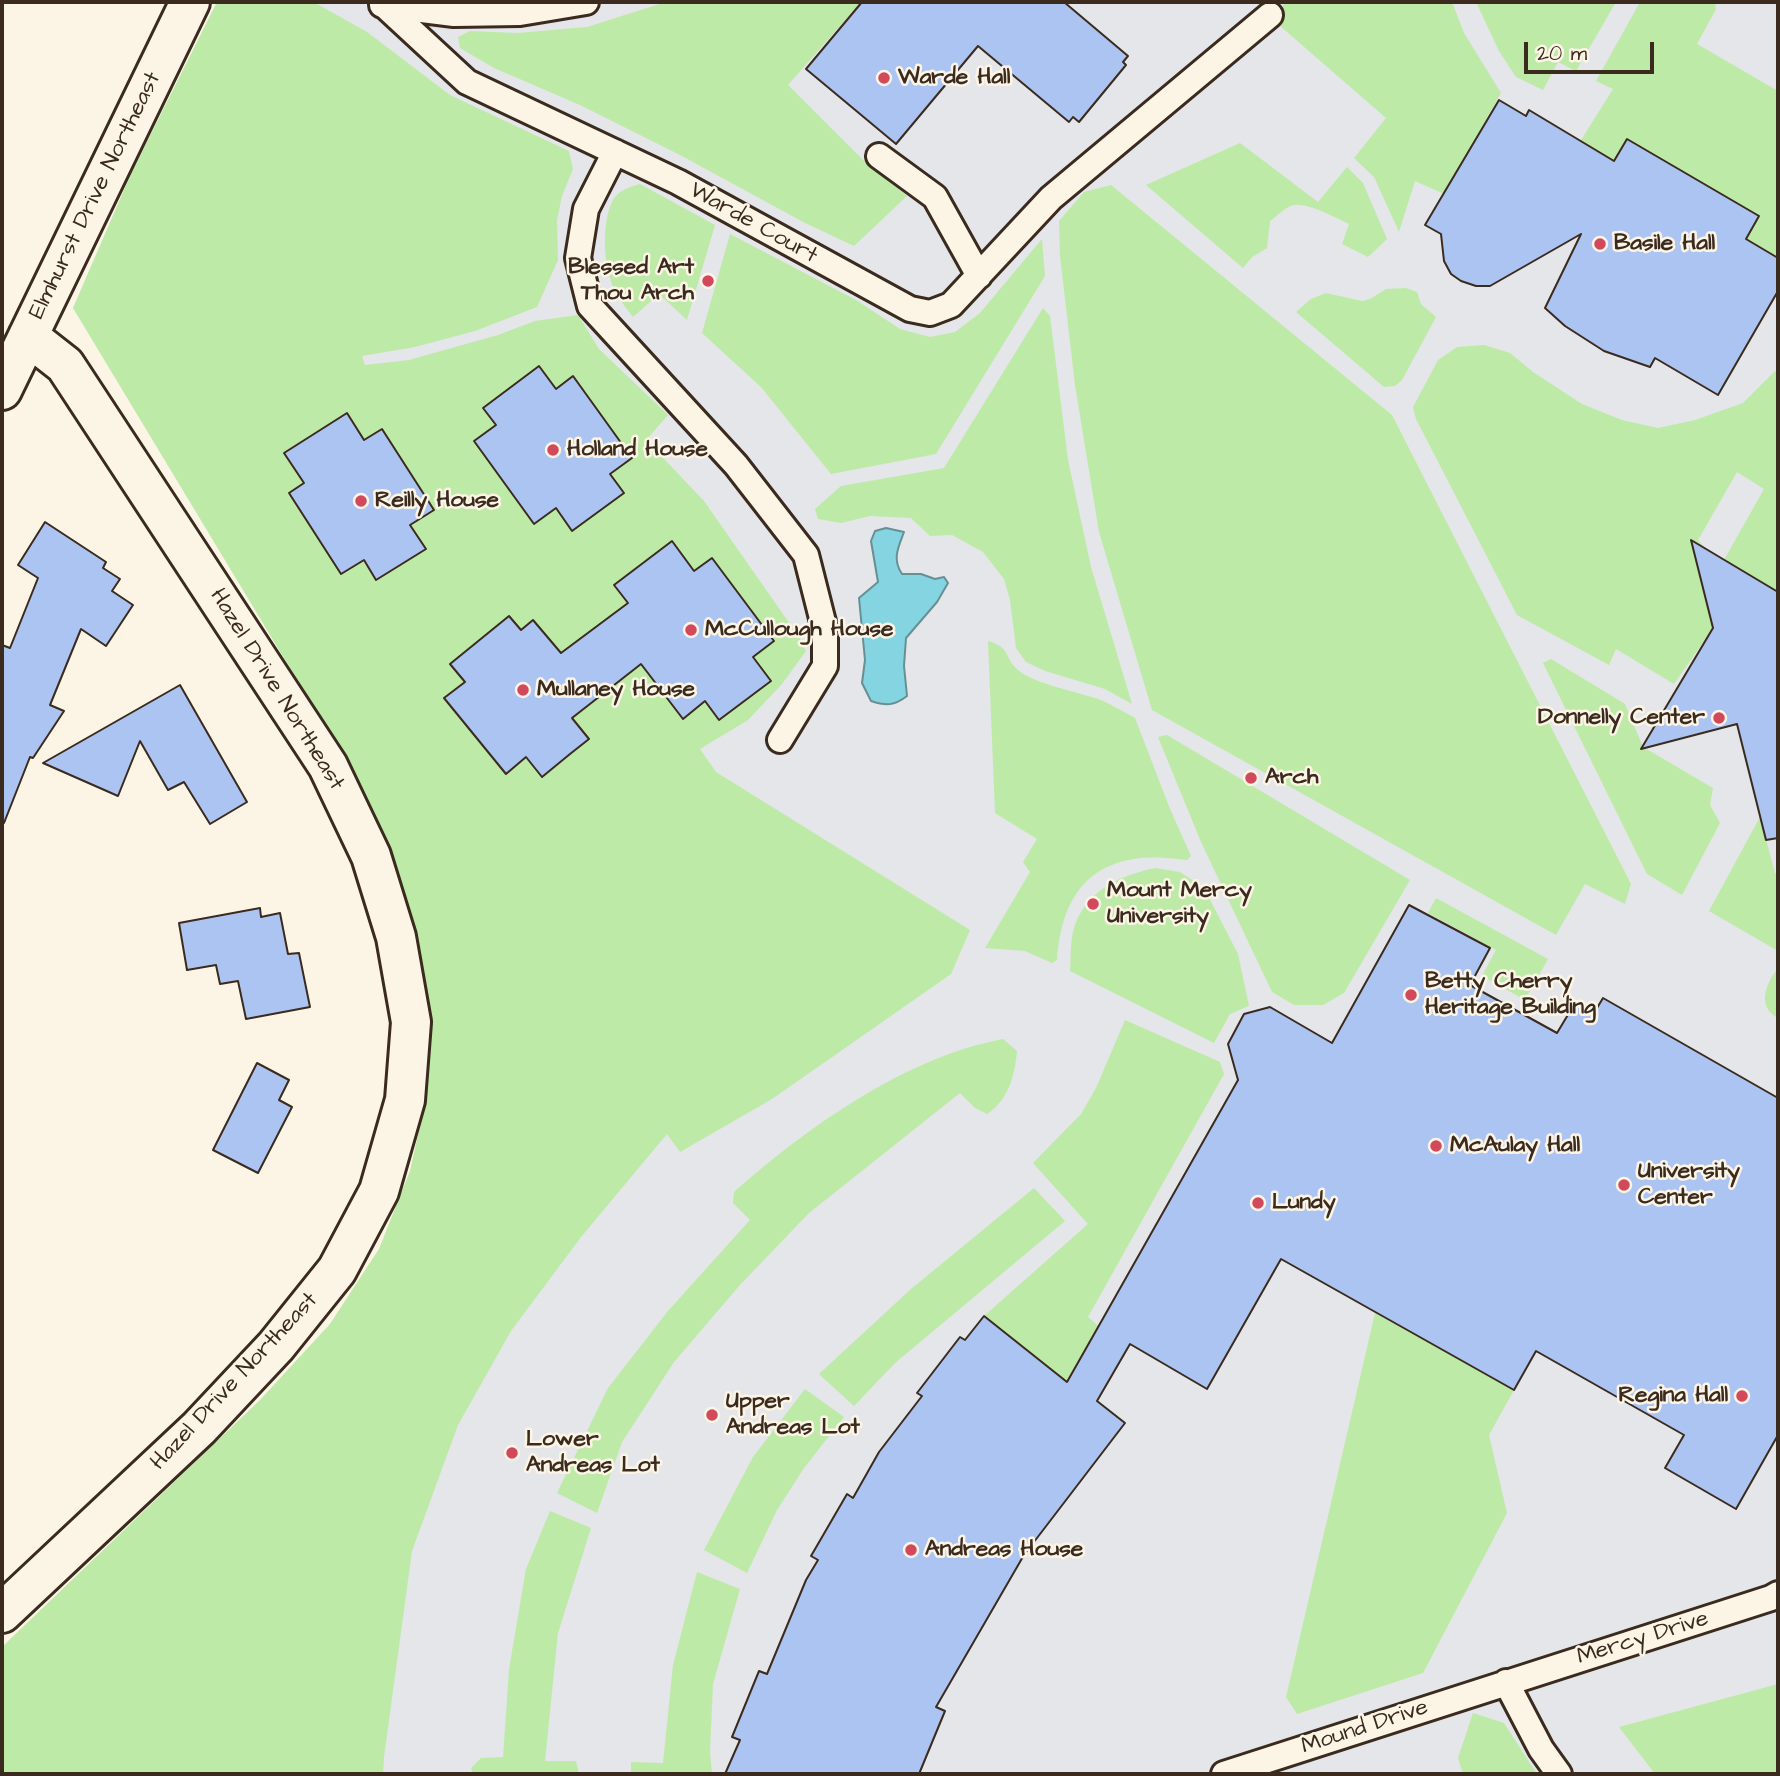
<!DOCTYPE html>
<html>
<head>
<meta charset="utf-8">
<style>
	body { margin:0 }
	#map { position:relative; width:1780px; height:1776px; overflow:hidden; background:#fcf5e5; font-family:"Architects Daughter",sans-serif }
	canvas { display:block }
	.frame { position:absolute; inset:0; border:4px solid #3b2a1e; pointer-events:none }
	.scale { position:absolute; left:1524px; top:42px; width:130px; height:32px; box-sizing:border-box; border:4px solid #3b2a1e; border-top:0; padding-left:9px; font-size:21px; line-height:24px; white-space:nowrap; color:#3b2a1e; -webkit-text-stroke:5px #fcf5e5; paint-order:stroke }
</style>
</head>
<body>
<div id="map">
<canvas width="1780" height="1776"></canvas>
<div class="frame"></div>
<div class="scale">20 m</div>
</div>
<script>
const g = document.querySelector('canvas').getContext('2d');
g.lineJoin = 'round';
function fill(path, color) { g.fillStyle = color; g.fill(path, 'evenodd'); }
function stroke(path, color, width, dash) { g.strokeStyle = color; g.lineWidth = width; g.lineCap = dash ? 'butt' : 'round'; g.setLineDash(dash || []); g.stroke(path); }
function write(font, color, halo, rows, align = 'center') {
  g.font = font + ' "Architects Daughter",sans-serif'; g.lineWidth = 5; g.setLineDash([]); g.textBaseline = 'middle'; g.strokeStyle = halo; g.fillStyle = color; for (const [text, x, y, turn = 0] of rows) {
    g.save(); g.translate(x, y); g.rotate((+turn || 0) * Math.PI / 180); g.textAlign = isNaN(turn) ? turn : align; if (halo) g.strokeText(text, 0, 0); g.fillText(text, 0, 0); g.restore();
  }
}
fill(new Path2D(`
	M 217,2 L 1778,2 L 1778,1774 L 2,1774 L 2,1647 L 260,1400 L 330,1324 L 379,1249 L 410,1171 L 425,1104 L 431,1021 L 417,939 L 397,869 L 343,756 L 73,308 L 130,176 Z`), '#e4e6e9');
fill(new Path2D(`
	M 217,2 L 312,2 L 319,5 L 367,32 L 450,95 L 569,151 L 573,169 L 562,196 L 557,220 L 558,260 L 537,307 L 475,331 L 415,347 L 362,356 L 365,365 L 409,360 L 498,335 L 535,321 L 578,315 L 599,349 L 668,415 L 646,440 L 704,501 L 799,637 L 806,651 L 782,684 L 748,720 L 700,749 L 716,772 L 970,930 L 951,974 L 772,1099 L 680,1152 L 667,1134 L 581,1237 L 511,1331 L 458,1425 L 412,1551 L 384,1757 L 383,1774 L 2,1774 L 2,1647 L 260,1400 L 330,1324 L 379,1249 L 410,1171 L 425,1104 L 431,1021 L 417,939 L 397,869 L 371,810 L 343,756 L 73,308 L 130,176 Z
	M 666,2 L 861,2 L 788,85 L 864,161 L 907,196 L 854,246 L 805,223 L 680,155 L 580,105 L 494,68 L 460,48 L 458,37 L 470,31 L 517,33 L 587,27 Z
	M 1284,2 L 1452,2 L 1464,33 L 1501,93 L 1444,194 L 1415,181 L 1399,232 L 1374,177 L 1354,158 L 1386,118 L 1279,25 Z
	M 1476,2 L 1616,2 L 1576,71 L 1558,62 L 1543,90 L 1516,77 L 1499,51 Z
	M 1640,2 L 1715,2 L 1716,9 L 1697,44 L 1778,91 L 1778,257 L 1746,239 L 1627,140 L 1611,165 L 1578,145 L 1613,89 L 1596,81 Z
	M 1240,143 L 1318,202 L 1347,167 L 1363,183 L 1387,239 L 1368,257 L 1342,244 L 1349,224 C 1336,218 1309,203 1294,205 C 1285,207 1277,216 1270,221 L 1267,248 L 1252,257 L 1243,268 L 1146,185 Z
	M 640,184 L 715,225 L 687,320 L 659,294 L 633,317 C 627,309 619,300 615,290 C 603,269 601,222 613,200 C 619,190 630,187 640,184 Z
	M 1111,185 L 1392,415 L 1631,884 L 1625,904 L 1585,884 L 1556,935 L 1152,710 L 1099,532 L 1075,385 L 1060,256 L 1059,221 L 1084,192 Z
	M 730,234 L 856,300 L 900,329 L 930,337 L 955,332 L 980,313 L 1042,239 L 1045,276 L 936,454 L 831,474 L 761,387 L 702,333 Z
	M 1406,288 L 1417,292 L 1421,304 L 1436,317 L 1402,380 L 1395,386 L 1384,387 L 1296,312 L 1311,299 L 1326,293 L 1362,301 L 1370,299 L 1386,289 Z
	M 1043,308 L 1050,316 L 1068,460 L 1091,567 L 1132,704 L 1105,689 L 1045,671 L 1026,662 L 1016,648 L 1010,600 L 1004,579 L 983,552 L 952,535 L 930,536 L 911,518 L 870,516 L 841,523 L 818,519 L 815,509 L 841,486 L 944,468 Z
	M 1484,345 L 1510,353 L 1533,372 L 1582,404 L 1622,420 L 1658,428 L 1695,420 L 1743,403 L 1775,371 L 1778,372 L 1778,592 L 1724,560 L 1764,489 L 1737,472 L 1698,540 L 1707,550 L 1697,566 L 1713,628 L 1674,684 L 1616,649 L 1609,665 L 1517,615 L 1416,419 L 1413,407 L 1438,360 L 1457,347 Z
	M 988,641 C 1011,647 1004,658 1018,670 C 1034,684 1079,692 1101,700 C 1112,705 1124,712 1135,718 L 1170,809 L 1191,856 L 1187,860 C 1108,848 1063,877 1057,960 L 1052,963 L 1025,951 L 985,948 L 1030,872 L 1023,862 L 1037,839 L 995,813 Z
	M 1551,659 L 1625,704 L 1643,747 L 1713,788 L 1710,805 L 1720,823 L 1682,895 L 1647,874 L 1543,663 Z
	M 1167,735 L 1410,880 L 1344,993 L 1323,1005 L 1294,1005 L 1272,992 L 1201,842 L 1158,737 Z
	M 1760,817 L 1775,873 L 1778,876 L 1778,951 L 1709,911 Z
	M 1155,868 L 1180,872 L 1204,888 L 1238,954 L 1249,1006 L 1230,1014 L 1214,1043 L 1070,971 C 1071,959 1070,944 1073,932 C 1083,892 1118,876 1155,868 Z
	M 1436,898 L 1548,959 L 1525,1000 L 1482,976 L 1496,950 L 1428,913 Z
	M 1778,968 L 1778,1018 C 1756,1007 1766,983 1778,968 Z
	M 1125,1020 L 1220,1062 L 1224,1074 L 1088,1317 L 1105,1332 L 1074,1387 L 984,1316 L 1088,1224 L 1033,1163 L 1081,1114 L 1096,1088 Z
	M 1003,1039 L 1017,1051 C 1015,1075 1008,1101 987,1114 L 975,1108 L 960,1093 L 809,1213 L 739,1286 L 674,1362 L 622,1442 L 597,1513 L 557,1493 L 608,1388 L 668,1311 L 750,1220 L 733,1203 L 734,1192 C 808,1127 904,1058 1003,1039 Z
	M 1034,1188 L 1065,1221 L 895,1363 L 854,1406 L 819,1374 L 911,1289 Z
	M 1375,1313 L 1514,1390 L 1489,1435 L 1507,1513 L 1423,1673 L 1297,1714 L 1286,1697 Z
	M 805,1389 L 844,1417 L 804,1468 L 777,1510 L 747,1573 L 704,1550 L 753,1457 Z
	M 550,1511 L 591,1528 L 558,1633 L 545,1761 L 576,1761 L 579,1774 L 473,1774 L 471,1768 L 481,1758 L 503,1757 L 509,1669 L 526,1569 Z
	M 697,1572 L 740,1589 L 713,1684 L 710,1751 L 712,1774 L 631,1774 L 631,1762 L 663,1763 L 673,1665 Z
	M 1778,1684 L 1778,1774 L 1655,1774 L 1619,1727 Z
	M 1473,1713 L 1504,1723 L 1537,1774 L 1463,1774 L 1458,1758 Z`), '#beeaa7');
const water = new Path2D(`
	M 886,528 L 904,532 C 898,548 892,559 902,574 L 921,574 L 935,579 L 944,577 L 948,583 L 937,602 L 906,638 L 904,666 L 907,696 C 894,706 886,706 871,701 L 862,683 L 865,660 L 859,598 L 878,582 L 871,541 L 875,531 Z`);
fill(water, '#85d4e2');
stroke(water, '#679094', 2);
const building = new Path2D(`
	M 862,2 L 1064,2 L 1128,56 L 1123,62 L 1126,65 L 1079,122 L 1073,117 L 1069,122 L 978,46 L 896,144 L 806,69 Z
	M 1499,100 L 1526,116 L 1529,110 L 1614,161 L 1627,139 L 1759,216 L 1746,239 L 1778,258 L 1778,291 L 1718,395 L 1655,358 L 1650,367 L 1604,351 L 1565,326 L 1545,308 L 1581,234 L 1490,286 L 1476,286 L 1461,281 L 1451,274 L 1444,261 L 1441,234 L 1425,225 Z
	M 539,366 L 556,389 L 573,376 L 632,458 L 610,474 L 624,493 L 572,531 L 556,508 L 534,524 L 474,441 L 496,425 L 483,408 Z
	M 347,413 L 364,440 L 382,429 L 434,510 L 410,525 L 426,549 L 376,580 L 364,560 L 341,574 L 289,493 L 304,483 L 284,453 Z
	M 45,522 L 106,562 L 103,568 L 120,579 L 112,591 L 133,605 L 106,646 L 81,629 L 50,705 L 64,711 L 33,758 L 30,757 L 4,823 L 2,823 L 2,645 L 10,648 L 38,578 L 18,565 Z
	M 1691,540 L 1778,592 L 1778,838 L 1766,840 L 1737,724 L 1641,749 L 1713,628 Z
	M 672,541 L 694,571 L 712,558 L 774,641 L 753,657 L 771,681 L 719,720 L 705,701 L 683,719 L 641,664 L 572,718 L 589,739 L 570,754 L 542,777 L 526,757 L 506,774 L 444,698 L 465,682 L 450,664 L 509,616 L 521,630 L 533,620 L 561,653 L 628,603 L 614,585 Z
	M 180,685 L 247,802 L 210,824 L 184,782 L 168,790 L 140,741 L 118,796 L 43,763 Z
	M 1409,905 L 1490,948 L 1470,985 L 1557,1033 L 1575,1003 L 1594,1013 L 1603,998 L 1778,1098 L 1778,1435 L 1736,1509 L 1665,1468 L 1684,1435 L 1536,1351 L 1514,1390 L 1281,1259 L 1207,1389 L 1130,1344 L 1097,1401 L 1125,1423 L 1024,1555 L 936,1707 L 945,1711 L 919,1774 L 725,1774 L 740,1740 L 732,1737 L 759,1671 L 767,1674 L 806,1580 L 818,1560 L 811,1556 L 847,1494 L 853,1498 L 879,1452 L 922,1396 L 917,1393 L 960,1337 L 965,1340 L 984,1316 L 1067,1382 L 1238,1080 L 1228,1044 L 1244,1014 L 1270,1007 L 1332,1043 Z
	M 260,908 L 261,917 L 280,913 L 288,954 L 299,953 L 310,1007 L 246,1019 L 238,981 L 220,984 L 216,965 L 187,970 L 179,923 Z
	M 257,1063 L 289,1080 L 279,1100 L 292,1107 L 258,1173 L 213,1150 Z`);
fill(building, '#acc4f2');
stroke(building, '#3b2a1e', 2);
const lane = new Path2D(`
	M 382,5 L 454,14 L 520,13 L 586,2
	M 386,7 L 467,82 L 678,182 L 910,309 L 930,313 L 951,305 L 1051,198 L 1270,15
	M 615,152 L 586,209 L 578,258 L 590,306 L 736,465 L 806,555 L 825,630 L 825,666 L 780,740
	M 879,156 L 935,197 L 979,276
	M 1506,1682 L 1541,1749 L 1559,1774
	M 1224,1774 L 1771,1598 L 1778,1594`);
const street = new Path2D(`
	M 2,390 L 190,2
	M 2,1613 L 199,1428 L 276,1346 L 337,1270 L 379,1191 L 405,1100 L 411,1022 L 396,937 L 371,856 L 328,766 L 65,365 L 28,336`);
stroke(lane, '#3b2a1e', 30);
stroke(street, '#3b2a1e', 44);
stroke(lane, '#fcf5e5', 24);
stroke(street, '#fcf5e5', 38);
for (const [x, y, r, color] of [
	[884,78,7,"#d1495b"],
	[1600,244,7,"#d1495b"],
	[708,281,7,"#d1495b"],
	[553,450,7,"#d1495b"],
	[361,501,7,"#d1495b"],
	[691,630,7,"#d1495b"],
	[523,690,7,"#d1495b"],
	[1719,718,7,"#d1495b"],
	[1251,778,7,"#d1495b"],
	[1093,904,7,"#d1495b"],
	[1411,995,7,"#d1495b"],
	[1436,1146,7,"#d1495b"],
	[1624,1185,7,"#d1495b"],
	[1258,1203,7,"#d1495b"],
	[1742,1396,7,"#d1495b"],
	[712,1415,7,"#d1495b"],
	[512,1453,7,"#d1495b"],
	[911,1550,7,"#d1495b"]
]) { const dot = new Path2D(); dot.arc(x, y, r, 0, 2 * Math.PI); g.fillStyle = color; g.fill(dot); stroke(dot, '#fcf5e5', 2.5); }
write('bold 23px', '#3b2a1e', '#fcf5e5', [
	["Warde Hall",898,78],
	["Basile Hall",1614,244],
	["Blessed Art",694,268,"right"],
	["Thou Arch",694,294,"right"],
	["Holland House",567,450],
	["Reilly House",375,501],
	["McCullough House",705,630],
	["Mullaney House",537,690],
	["Donnelly Center",1705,718,"right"],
	["Arch",1265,778],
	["Mount Mercy",1107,891],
	["University",1107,917],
	["Betty Cherry",1425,982],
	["Heritage Building",1425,1008],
	["McAulay Hall",1450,1146],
	["University",1638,1172],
	["Center",1638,1198],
	["Lundy",1272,1203],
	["Regina Hall",1728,1396,"right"],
	["Upper",726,1402],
	["Andreas Lot",726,1428],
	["Lower",526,1440],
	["Andreas Lot",526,1466],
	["Andreas House",925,1550]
], 'left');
write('23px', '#3b2a1e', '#fcf5e5', [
	["Elmhurst Drive Northeast",96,196,-64],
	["Warde Court",753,224,29],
	["Hazel Drive Northeast",276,690,58],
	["Hazel Drive Northeast",235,1382,-47],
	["Mercy Drive",1643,1639,-17],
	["Mound Drive",1365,1728,-18]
]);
</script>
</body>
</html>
